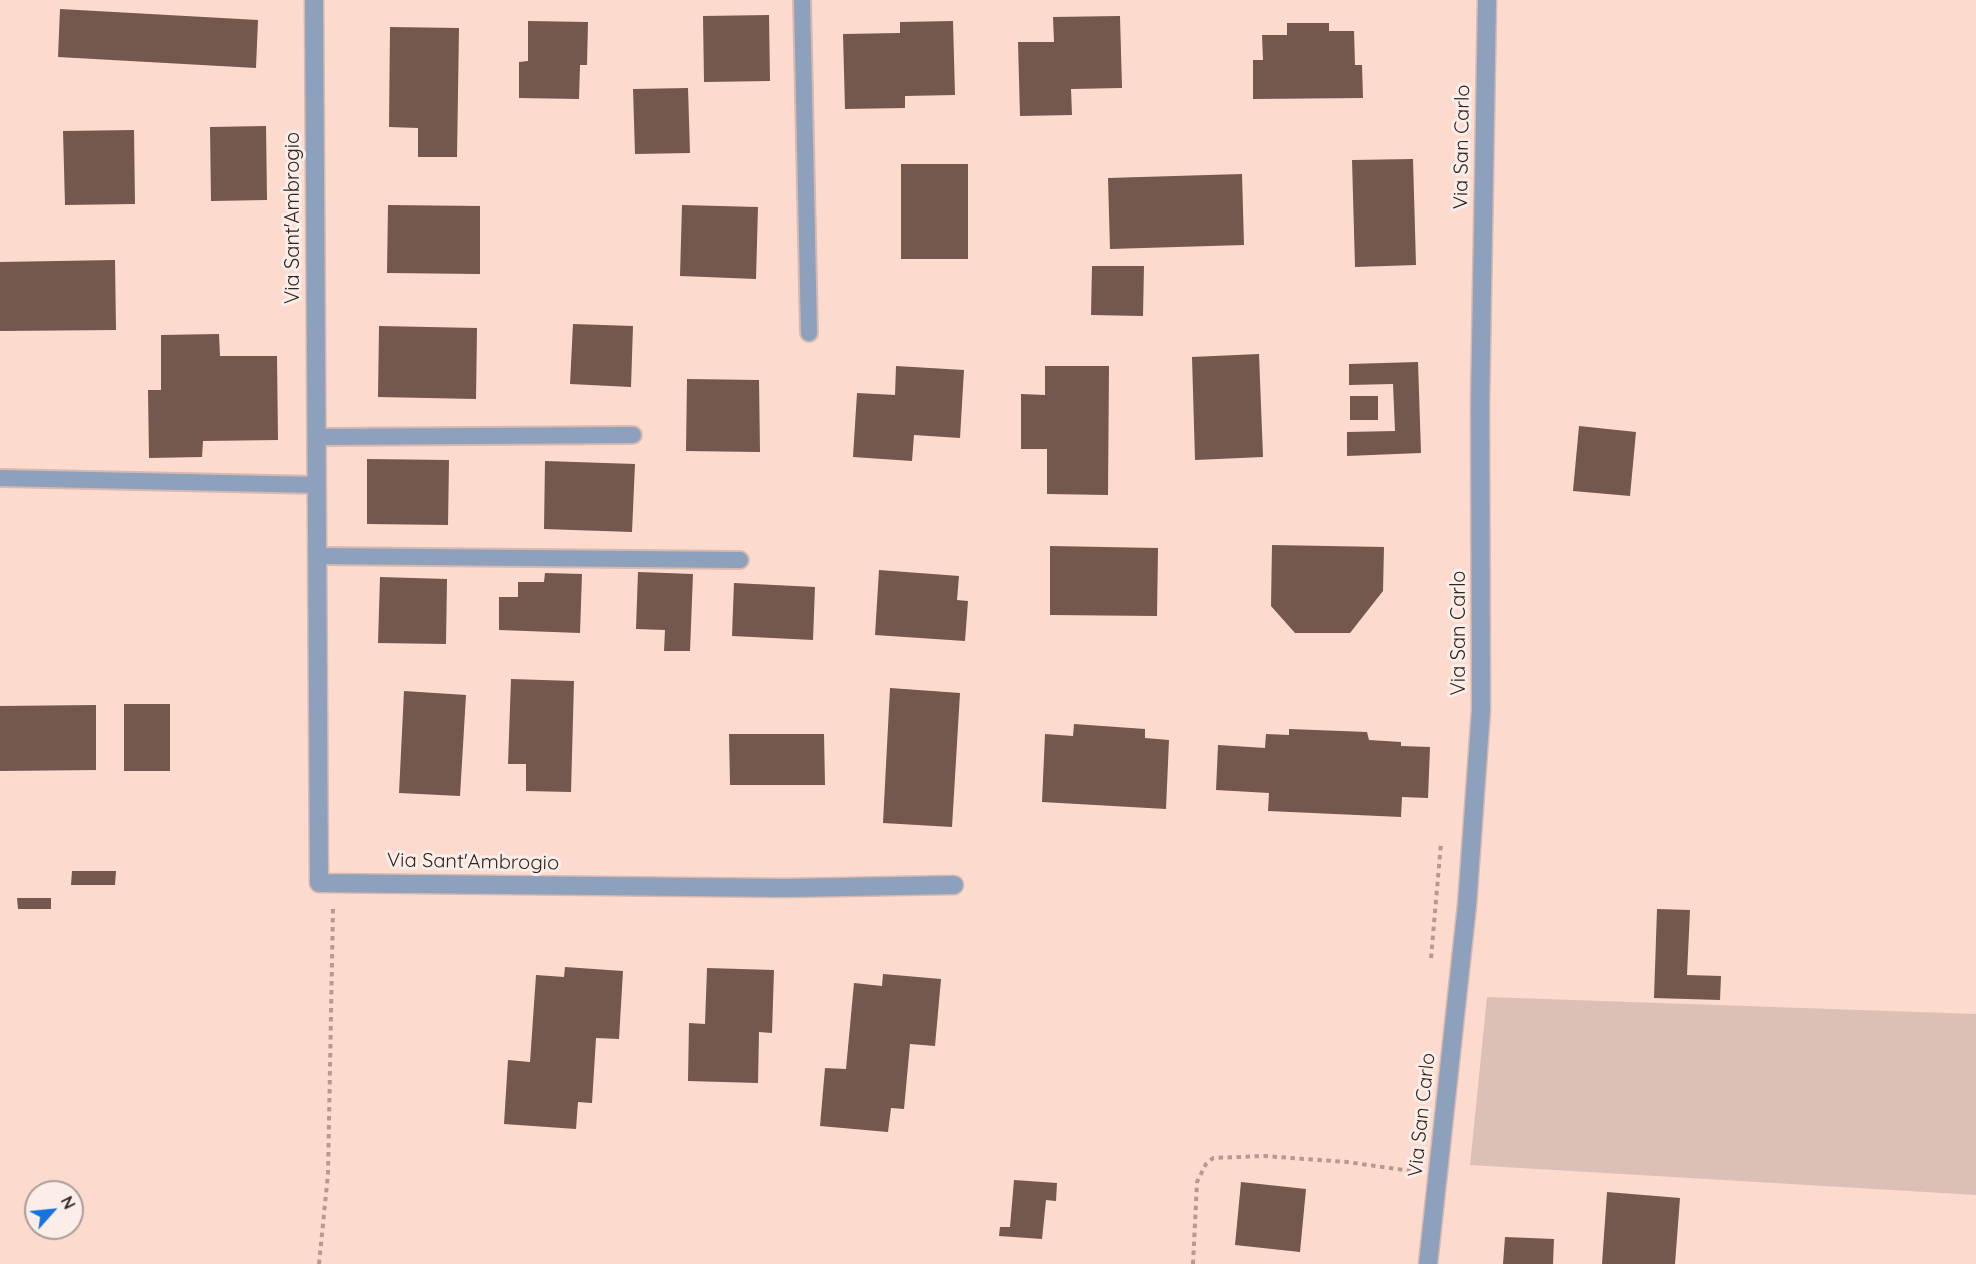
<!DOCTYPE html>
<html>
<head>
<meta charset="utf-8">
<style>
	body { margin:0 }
	#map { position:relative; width:1976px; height:1264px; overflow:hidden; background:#fddace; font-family:Quicksand,sans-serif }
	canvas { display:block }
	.north { position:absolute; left:24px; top:1180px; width:60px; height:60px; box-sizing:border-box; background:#fbede8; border:2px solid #aa9d98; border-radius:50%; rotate:63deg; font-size:16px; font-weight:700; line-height:24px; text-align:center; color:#312520 }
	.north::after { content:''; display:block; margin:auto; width:21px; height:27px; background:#1473dc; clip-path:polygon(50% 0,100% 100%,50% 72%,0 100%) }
</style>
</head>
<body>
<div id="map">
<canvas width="1976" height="1264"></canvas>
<div class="north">N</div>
</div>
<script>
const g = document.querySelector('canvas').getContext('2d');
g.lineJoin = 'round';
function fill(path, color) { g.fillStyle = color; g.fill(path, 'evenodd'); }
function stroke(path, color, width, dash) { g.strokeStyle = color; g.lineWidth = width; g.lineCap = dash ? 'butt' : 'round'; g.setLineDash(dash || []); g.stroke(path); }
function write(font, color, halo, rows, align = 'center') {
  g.font = font + ' Quicksand,sans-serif'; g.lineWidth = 6; g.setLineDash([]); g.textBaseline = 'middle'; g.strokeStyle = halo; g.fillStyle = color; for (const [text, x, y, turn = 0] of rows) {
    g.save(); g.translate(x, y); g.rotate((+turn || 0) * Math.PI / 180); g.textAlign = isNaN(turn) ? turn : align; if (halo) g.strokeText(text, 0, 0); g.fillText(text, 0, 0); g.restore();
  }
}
fill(new Path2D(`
	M 1487,997 L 1976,1014 L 1976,1195 L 1470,1165 Z`), '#dcc0b6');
fill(new Path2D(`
	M 60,9 L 258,20 L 256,68 L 58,57 Z
	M 769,15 L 770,81 L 704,82 L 703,16 Z
	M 1120,16 L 1122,88 L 1071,89 L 1072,115 L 1020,116 L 1018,42 L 1054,42 L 1053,17 Z
	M 528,21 L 588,22 L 587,65 L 580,65 L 579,99 L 519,98 L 519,62 L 528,61 Z
	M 953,21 L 955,95 L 905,96 L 905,108 L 845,109 L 843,34 L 900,33 L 900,22 Z
	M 1287,23 L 1329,23 L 1329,31 L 1354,31 L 1355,65 L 1362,65 L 1363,98 L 1253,99 L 1253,60 L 1263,60 L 1262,35 L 1287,35 Z
	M 390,27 L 459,28 L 457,157 L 418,157 L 418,128 L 389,127 Z
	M 688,88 L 690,153 L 635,154 L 633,89 Z
	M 266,126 L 267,200 L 211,201 L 210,127 Z
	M 134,130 L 135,204 L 65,205 L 63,131 Z
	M 1413,159 L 1416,265 L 1355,267 L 1352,160 Z
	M 901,164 L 968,164 L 968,259 L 901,259 Z
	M 1242,174 L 1244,245 L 1110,249 L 1108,178 Z
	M 388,205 L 480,206 L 480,274 L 387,273 Z
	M 682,205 L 758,207 L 756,279 L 680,276 Z
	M 115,260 L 116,330 L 0,331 L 0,262 Z
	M 1092,266 L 1144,266 L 1143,316 L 1091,315 Z
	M 573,324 L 633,326 L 631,387 L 570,384 Z
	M 379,326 L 477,328 L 476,399 L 378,397 Z
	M 219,334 L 220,356 L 277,356 L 278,440 L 203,441 L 202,457 L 149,458 L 148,390 L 161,390 L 161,335 Z
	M 1259,354 L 1263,457 L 1195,460 L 1192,357 Z
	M 1418,362 L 1421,453 L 1347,456 L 1347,432 L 1395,431 L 1393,384 L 1349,385 L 1349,364 Z
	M 896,366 L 964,370 L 960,438 L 914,435 L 912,461 L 853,457 L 857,393 L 895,395 Z
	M 1045,366 L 1109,366 L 1108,495 L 1047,494 L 1047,449 L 1021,449 L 1021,394 L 1045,395 Z
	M 687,379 L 759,380 L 760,452 L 686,451 Z
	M 1350,396 L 1378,396 L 1378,420 L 1350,420 Z
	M 1579,426 L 1636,432 L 1630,496 L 1573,491 Z
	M 367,459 L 449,460 L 448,525 L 367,524 Z
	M 545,461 L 635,464 L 632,532 L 544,529 Z
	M 1272,545 L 1384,547 L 1383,591 L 1350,633 L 1295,633 L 1271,606 Z
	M 1050,546 L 1158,548 L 1157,616 L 1050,615 Z
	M 879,570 L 959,576 L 957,600 L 968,601 L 965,641 L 875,635 Z
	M 638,572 L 693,574 L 690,651 L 664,651 L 665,630 L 636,629 Z
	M 545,573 L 582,574 L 580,633 L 499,630 L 499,597 L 518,597 L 518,582 L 544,582 Z
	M 380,577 L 447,579 L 446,644 L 378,643 Z
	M 734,583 L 815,587 L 813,640 L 732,636 Z
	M 511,679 L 574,681 L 571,792 L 526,791 L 526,764 L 508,764 Z
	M 890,688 L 960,693 L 952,827 L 883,823 Z
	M 404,691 L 466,695 L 460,796 L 399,793 Z
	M 124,704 L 170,704 L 170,771 L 124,771 Z
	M 96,705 L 96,770 L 0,771 L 0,706 Z
	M 1074,724 L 1145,729 L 1145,738 L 1169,740 L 1166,809 L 1042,802 L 1045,734 L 1073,736 Z
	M 1289,729 L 1367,732 L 1369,740 L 1401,742 L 1401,746 L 1430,747 L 1428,798 L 1402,797 L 1401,817 L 1268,811 L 1269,793 L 1216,790 L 1218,745 L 1265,748 L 1266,734 L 1289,735 Z
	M 729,734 L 824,734 L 825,785 L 730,785 Z
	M 72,871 L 116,871 L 115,885 L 71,885 Z
	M 17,898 L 51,898 L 51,909 L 18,909 Z
	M 1657,909 L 1690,910 L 1687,975 L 1721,976 L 1720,1000 L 1654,998 Z
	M 565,967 L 623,971 L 619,1039 L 596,1038 L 592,1103 L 578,1102 L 576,1129 L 504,1124 L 508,1060 L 530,1062 L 536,975 L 564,977 Z
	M 707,968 L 774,970 L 772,1033 L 759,1032 L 758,1083 L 688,1081 L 689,1023 L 705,1024 Z
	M 883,974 L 941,979 L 935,1046 L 910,1044 L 904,1109 L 891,1108 L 888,1132 L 820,1126 L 825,1068 L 846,1069 L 854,983 L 882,986 Z
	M 1014,1180 L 1057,1183 L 1056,1201 L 1046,1200 L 1042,1239 L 999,1236 L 1000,1227 L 1010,1227 Z
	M 1241,1182 L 1306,1189 L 1300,1252 L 1235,1245 Z
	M 1607,1192 L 1680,1198 L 1675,1264 L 1602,1264 Z
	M 1505,1237 L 1554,1239 L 1553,1264 L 1503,1264 Z`), '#74574d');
const lane = new Path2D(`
	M 802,0 L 809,333
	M 317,437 L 633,435
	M 0,478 L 317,485
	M 317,556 L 740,560`);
const street = new Path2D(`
	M 314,0 L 319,883 L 786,888 L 954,885
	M 1428,1264 L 1467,905 L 1481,710 L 1480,406 L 1487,0`);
stroke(lane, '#d8b9af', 20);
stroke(street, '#d8b9af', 21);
stroke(new Path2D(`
	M 1431,958 L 1441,843
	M 319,1264 L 328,1174 L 333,908
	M 1193,1264 L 1197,1182 L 1206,1164 L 1213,1158 L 1264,1156 L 1347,1162 L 1411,1171`), '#b59a91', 4, [4.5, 4.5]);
stroke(lane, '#8da1bd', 16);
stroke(street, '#8da1bd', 18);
write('20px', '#312520', '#fbede8', [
	["Via San Carlo",1462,147,-89],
	["Via Sant'Ambrogio",293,218,-90],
	["Via San Carlo",1459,633,-90],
	["Via Sant'Ambrogio",473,862,1],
	["Via San Carlo",1422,1115,-84]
]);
</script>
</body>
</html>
